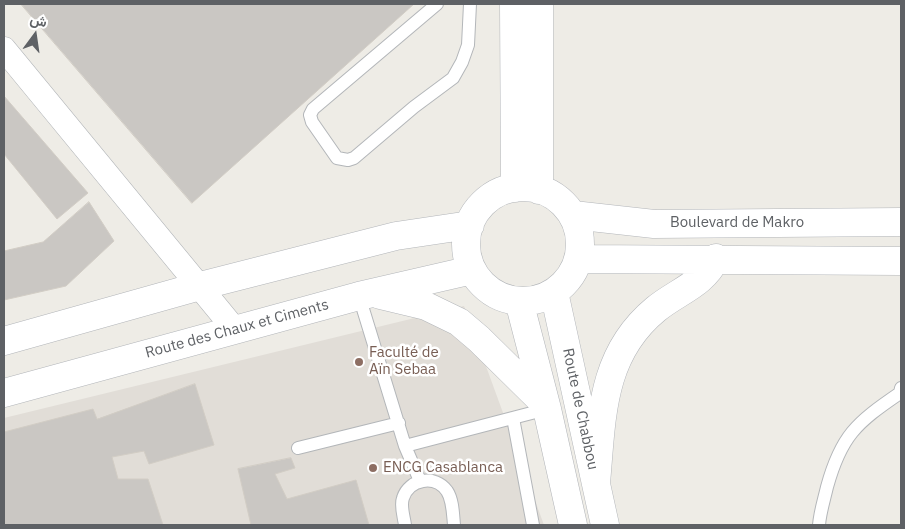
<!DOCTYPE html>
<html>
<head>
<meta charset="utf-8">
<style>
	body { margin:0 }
	#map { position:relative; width:905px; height:529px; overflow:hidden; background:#eeece6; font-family:"IBM Plex Sans",Vazirmatn,sans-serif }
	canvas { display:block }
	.frame { position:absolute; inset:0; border:5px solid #5e6165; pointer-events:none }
	.north { position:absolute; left:10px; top:10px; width:50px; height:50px; -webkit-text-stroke:4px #fff; paint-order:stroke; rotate:14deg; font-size:14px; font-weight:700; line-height:20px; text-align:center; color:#5e6165 }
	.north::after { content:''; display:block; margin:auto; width:18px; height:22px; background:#5e6165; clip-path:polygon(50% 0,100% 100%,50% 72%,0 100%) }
</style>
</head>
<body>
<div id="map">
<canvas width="905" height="529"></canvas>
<div class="frame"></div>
<div class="north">ش</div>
</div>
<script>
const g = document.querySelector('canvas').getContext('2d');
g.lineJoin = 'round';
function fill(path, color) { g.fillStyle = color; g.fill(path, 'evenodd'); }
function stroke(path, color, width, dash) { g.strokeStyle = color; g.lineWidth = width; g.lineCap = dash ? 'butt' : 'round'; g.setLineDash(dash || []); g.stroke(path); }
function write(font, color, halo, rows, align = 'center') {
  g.font = font + ' "IBM Plex Sans",sans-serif'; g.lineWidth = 5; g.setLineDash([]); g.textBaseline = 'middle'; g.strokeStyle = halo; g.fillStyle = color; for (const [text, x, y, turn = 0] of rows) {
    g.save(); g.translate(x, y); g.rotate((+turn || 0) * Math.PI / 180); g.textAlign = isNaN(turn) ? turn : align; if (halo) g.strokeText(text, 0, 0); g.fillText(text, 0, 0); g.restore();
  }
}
fill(new Path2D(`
	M 464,306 L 544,525 L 4,525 L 4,418 Z`), '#e1ddd7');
const building = new Path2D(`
	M 21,4 L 414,4 L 192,203 Z
	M 4,96 L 88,193 L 57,219 L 4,154 Z
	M 89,202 L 114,241 L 66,286 L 4,300 L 4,251 L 43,242 Z
	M 195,384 L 214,445 L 149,464 L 144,451 L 112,457 L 118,479 L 148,479 L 163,525 L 4,525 L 4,432 L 93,409 L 97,419 Z
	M 291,458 L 295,468 L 275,474 L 287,499 L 356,480 L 369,525 L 251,525 L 238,469 Z`);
fill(building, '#cac7c3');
stroke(building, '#d2cdc5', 1);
const lane = new Path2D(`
	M 437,4 L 313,109 L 310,115 L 312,122 L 337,158 L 348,160 L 354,158 L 414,107 L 453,78 L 462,62 L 468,45 L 470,4
	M 359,296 L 405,446 L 420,481
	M 513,418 L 533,525
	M 405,446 L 547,409
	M 298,448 L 399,423
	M 405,525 C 404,517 400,506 403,498 C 409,479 435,474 447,491 C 453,500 453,515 454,525
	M 819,525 C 820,512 824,500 827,487 C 841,436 856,423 900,393 L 901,388`);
const street = new Path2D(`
	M 4,49 L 236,331`);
const secondary = new Path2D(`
	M 514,4 L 515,188
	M466 244a57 57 0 1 1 114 0a57 57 0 1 1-114 0Z
	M 539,190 L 539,4
	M 573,215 L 654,224 L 901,222
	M 579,259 L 901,261
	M 554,292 L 605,525
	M 380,295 L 426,306 L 459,322 L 479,339 L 544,403
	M 519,301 L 547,409 L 573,525
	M 4,341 L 200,286 L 396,236 L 470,225
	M 4,393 L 359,296 L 472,270
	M 596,483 C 602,418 600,355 656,309 C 678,291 703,285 716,258`);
stroke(lane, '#b3b6b9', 14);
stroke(street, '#b3b6b9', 25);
stroke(secondary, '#b2b5b9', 29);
stroke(lane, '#fff', 12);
stroke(street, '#fff', 24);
stroke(secondary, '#fff', 28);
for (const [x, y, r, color] of [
	[359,362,5,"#8d6e63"],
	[373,468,5,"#8d6e63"]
]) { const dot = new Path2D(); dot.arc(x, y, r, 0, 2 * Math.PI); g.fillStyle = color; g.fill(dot); stroke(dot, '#fff', 2); }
write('15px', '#5e6165', '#fff', [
	["Boulevard de Makro",737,223],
	["Route des Chaux et Ciments",237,329,-15],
	["Route de Chabbou",580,409,78]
]);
write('15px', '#785e54', '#fff', [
	["Faculté de",369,353],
	["Aïn Sebaa",369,370],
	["ENCG Casablanca",383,468]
], 'left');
</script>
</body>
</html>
